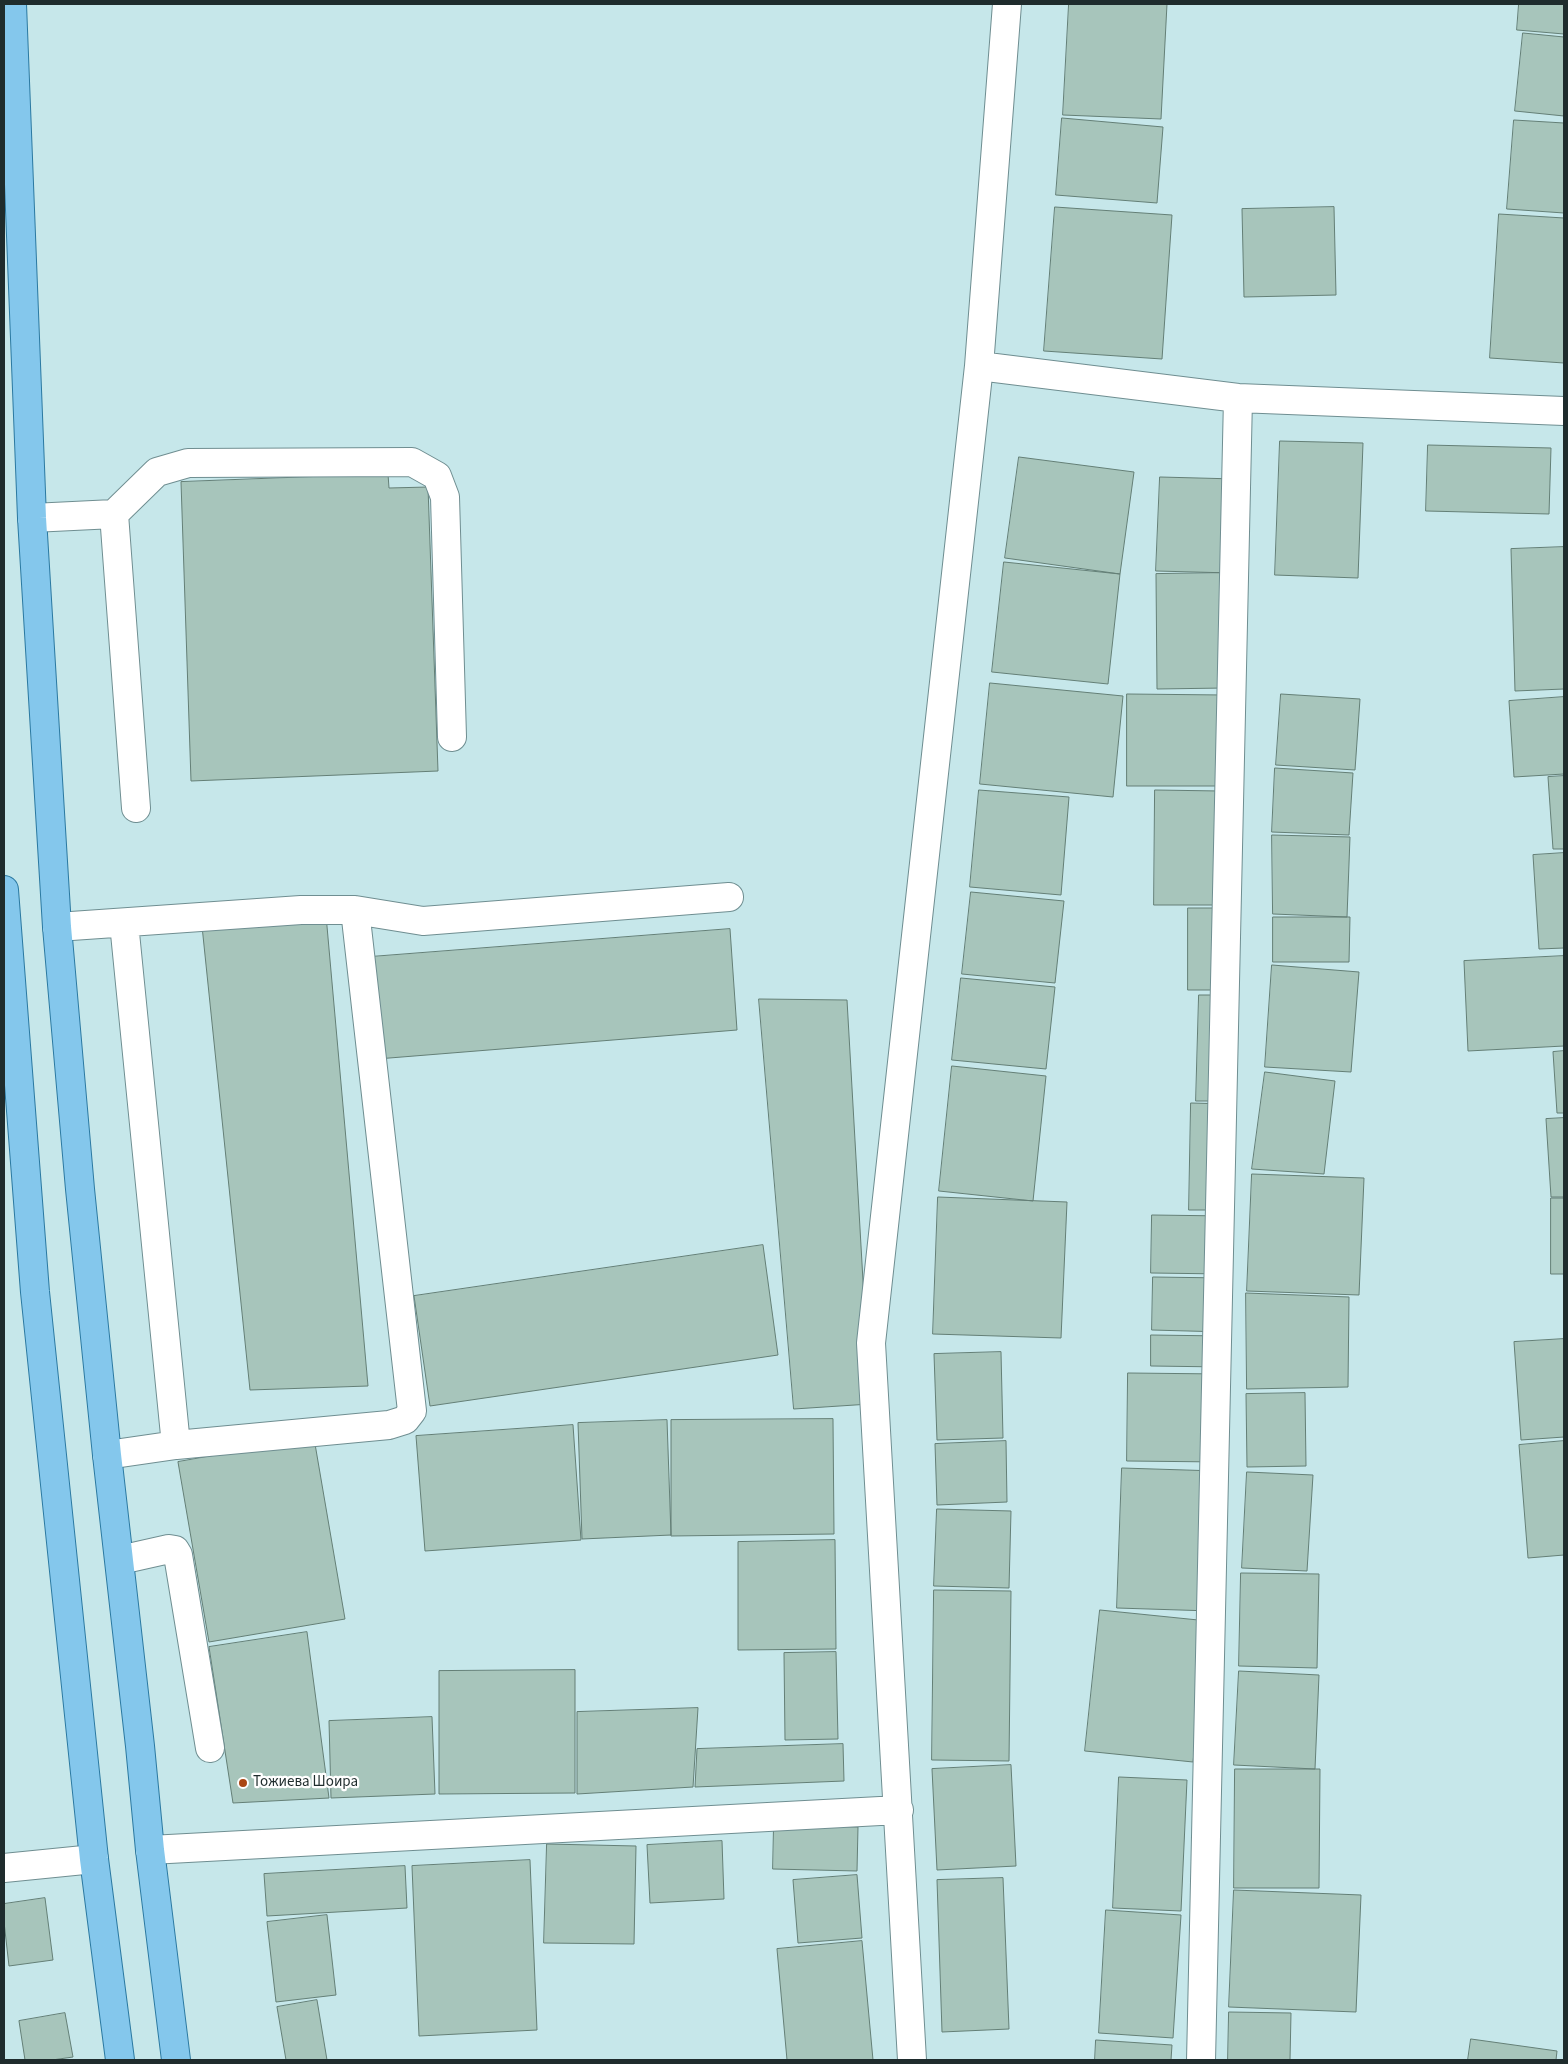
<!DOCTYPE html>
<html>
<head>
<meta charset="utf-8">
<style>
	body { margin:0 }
	#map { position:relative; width:1568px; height:2064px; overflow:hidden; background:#c6e7ea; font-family:"Source Sans 3",sans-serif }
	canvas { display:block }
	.frame { position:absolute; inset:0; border:5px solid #1f2c2d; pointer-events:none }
</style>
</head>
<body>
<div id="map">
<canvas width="1568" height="2064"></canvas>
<div class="frame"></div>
</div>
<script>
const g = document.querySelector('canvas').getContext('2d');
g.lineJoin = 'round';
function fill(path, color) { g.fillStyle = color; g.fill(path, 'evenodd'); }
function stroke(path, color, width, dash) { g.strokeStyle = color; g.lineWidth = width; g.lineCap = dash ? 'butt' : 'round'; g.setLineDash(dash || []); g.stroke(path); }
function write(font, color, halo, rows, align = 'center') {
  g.font = font + ' "Source Sans 3",sans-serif'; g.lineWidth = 4.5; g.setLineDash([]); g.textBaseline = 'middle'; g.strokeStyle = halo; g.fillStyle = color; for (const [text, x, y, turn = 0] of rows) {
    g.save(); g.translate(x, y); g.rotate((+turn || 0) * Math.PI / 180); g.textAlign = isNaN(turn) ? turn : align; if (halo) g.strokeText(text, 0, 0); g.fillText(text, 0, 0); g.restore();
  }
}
const building = new Path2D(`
	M 1069,4 L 1167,4 L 1161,119 L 1063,115 Z
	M 1519,4 L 1564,4 L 1564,34 L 1517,30 Z
	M 1523,33 L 1564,37 L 1564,116 L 1515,111 Z
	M 1062,118 L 1163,127 L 1157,203 L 1056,195 Z
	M 1514,120 L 1564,123 L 1564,213 L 1507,209 Z
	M 1055,207 L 1172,215 L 1162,359 L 1044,351 Z
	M 1334,207 L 1336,295 L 1244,297 L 1242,209 Z
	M 1499,214 L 1564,218 L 1564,363 L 1490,358 Z
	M 1280,441 L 1363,443 L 1358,578 L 1275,575 Z
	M 1428,445 L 1551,448 L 1549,514 L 1426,511 Z
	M 1019,457 L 1134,472 L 1120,574 L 1005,558 Z
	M 388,474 L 389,488 L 428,487 L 438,771 L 191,781 L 181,482 Z
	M 1160,477 L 1236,479 L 1232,573 L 1156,571 Z
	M 1564,547 L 1564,689 L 1515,691 L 1511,549 Z
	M 1004,562 L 1120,574 L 1108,684 L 992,672 Z
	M 1225,573 L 1225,688 L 1157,689 L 1156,574 Z
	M 990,683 L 1123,696 L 1113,797 L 980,784 Z
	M 1127,694 L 1224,695 L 1223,786 L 1127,786 Z
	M 1281,694 L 1360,699 L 1355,770 L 1276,765 Z
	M 1564,697 L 1564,774 L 1514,777 L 1509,701 Z
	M 1275,768 L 1353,773 L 1349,835 L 1272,832 Z
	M 1564,776 L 1564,849 L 1553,849 L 1548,777 Z
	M 979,790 L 1069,797 L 1061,895 L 970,887 Z
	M 1155,790 L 1220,791 L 1218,905 L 1154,905 Z
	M 1272,835 L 1350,837 L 1347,917 L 1273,914 Z
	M 1564,853 L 1564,948 L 1539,949 L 1533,855 Z
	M 971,892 L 1064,901 L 1055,983 L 962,974 Z
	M 1188,908 L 1221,908 L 1221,990 L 1188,990 Z
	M 326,915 L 368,1386 L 250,1390 L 202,926 Z
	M 1273,917 L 1350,917 L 1349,962 L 1273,962 Z
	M 730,929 L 737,1030 L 377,1059 L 370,957 Z
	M 1564,956 L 1564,1046 L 1468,1051 L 1464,961 Z
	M 1272,965 L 1359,972 L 1351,1072 L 1265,1067 Z
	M 961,978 L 1055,987 L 1046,1069 L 952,1060 Z
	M 1199,995 L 1231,995 L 1228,1101 L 1196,1101 Z
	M 759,999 L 847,1000 L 870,1404 L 794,1409 Z
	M 1564,1051 L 1564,1113 L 1557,1113 L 1553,1052 Z
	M 952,1066 L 1046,1076 L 1033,1201 L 939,1191 Z
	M 1265,1072 L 1335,1081 L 1324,1174 L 1252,1169 Z
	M 1191,1103 L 1229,1104 L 1227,1210 L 1189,1210 Z
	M 1564,1118 L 1564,1197 L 1551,1197 L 1546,1119 Z
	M 1252,1174 L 1364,1178 L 1359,1295 L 1247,1291 Z
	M 938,1197 L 1067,1202 L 1061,1338 L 933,1334 Z
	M 1551,1198 L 1564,1198 L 1564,1274 L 1551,1274 Z
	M 1152,1215 L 1226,1216 L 1224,1274 L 1151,1273 Z
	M 763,1245 L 778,1355 L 430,1406 L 414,1296 Z
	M 1153,1277 L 1225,1278 L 1224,1332 L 1152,1330 Z
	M 1246,1293 L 1349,1297 L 1348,1387 L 1247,1389 Z
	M 1151,1335 L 1223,1336 L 1223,1367 L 1151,1366 Z
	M 1564,1339 L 1564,1437 L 1521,1440 L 1514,1342 Z
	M 1001,1352 L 1003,1438 L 937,1440 L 934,1354 Z
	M 1128,1373 L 1221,1374 L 1220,1462 L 1127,1461 Z
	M 1305,1393 L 1306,1466 L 1247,1467 L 1246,1394 Z
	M 833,1419 L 834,1534 L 671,1536 L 671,1420 Z
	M 667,1420 L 671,1535 L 582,1539 L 578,1423 Z
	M 573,1425 L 581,1540 L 425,1551 L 416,1436 Z
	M 314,1438 L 345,1619 L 209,1642 L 178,1462 Z
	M 1006,1441 L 1007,1502 L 937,1505 L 935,1444 Z
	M 1564,1441 L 1564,1555 L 1528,1558 L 1519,1445 Z
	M 1122,1468 L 1217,1471 L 1211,1611 L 1117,1608 Z
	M 1247,1472 L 1313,1475 L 1307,1571 L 1242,1568 Z
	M 937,1509 L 1011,1511 L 1009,1588 L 934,1586 Z
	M 835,1540 L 836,1649 L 738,1650 L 738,1542 Z
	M 1241,1573 L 1319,1574 L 1317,1668 L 1239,1666 Z
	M 934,1590 L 1011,1591 L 1009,1761 L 932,1760 Z
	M 1100,1610 L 1208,1621 L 1193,1762 L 1085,1751 Z
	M 307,1632 L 329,1798 L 233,1803 L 209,1647 Z
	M 836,1652 L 838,1739 L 785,1740 L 784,1653 Z
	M 575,1670 L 575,1793 L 439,1794 L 439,1671 Z
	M 1239,1671 L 1319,1675 L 1315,1769 L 1234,1765 Z
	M 698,1708 L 693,1787 L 577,1794 L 577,1712 Z
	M 432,1717 L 435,1794 L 331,1798 L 329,1721 Z
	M 843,1744 L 844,1781 L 695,1787 L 697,1749 Z
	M 1011,1765 L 1016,1866 L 937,1870 L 932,1769 Z
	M 1235,1769 L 1320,1769 L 1319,1888 L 1234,1888 Z
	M 1119,1777 L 1187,1780 L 1181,1911 L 1113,1908 Z
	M 774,1824 L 858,1827 L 857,1871 L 773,1869 Z
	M 722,1841 L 724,1899 L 650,1903 L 647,1845 Z
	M 547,1844 L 636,1846 L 634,1944 L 544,1943 Z
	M 530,1860 L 537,2030 L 419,2036 L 412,1866 Z
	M 405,1866 L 407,1908 L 267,1916 L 264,1874 Z
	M 857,1875 L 862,1938 L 798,1943 L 793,1880 Z
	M 1003,1878 L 1009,2029 L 942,2032 L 937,1880 Z
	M 1234,1890 L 1361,1895 L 1356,2012 L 1229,2007 Z
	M 45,1898 L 53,1960 L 9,1966 L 4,1922 L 4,1904 Z
	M 1106,1910 L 1181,1915 L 1173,2038 L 1099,2033 Z
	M 327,1915 L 336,1995 L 276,2002 L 267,1922 Z
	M 862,1941 L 873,2060 L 787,2060 L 777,1949 Z
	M 317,2000 L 327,2060 L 286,2060 L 277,2007 Z
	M 1229,2012 L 1291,2013 L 1290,2060 L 1228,2060 Z
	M 65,2013 L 73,2057 L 52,2060 L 25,2060 L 19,2021 Z
	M 1471,2039 L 1557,2051 L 1556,2060 L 1468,2060 Z
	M 1096,2040 L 1172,2045 L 1171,2060 L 1095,2060 Z`);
fill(building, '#a7c5bb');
stroke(building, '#647f76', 1);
const minor = new Path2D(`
	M 979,366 L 1238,398 L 1564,411
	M 114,514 L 157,472 L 188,463 L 412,462 L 437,476 L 445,497 L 452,737
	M 32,518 L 114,514 L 136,808
	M 124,923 L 176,1445
	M 57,927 L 301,910 L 355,910 L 423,921 L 729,897
	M 107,1455 L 176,1445 L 389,1425 L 405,1420 L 412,1411 L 355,910
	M 120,1560 L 169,1549 L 175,1550 L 178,1555 L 210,1748
	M 150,1850 L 899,1810
	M 4,1868 L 94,1859
	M 912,2060 L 871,1343 L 979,366 L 1007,4
	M 1201,2060 L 1238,398`);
const major = new Path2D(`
	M 12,4 L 32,518 L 57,927 L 80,1189 L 107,1455 L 140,1746 L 150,1850 L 176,2060
	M 4,890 L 35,1292 L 94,1859 L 120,2060`);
stroke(minor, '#6f8e91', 30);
stroke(major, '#2b79a1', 30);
stroke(minor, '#fff', 28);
stroke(major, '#84c7ec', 28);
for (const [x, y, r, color] of [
	[243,1783,5,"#aa4613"]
]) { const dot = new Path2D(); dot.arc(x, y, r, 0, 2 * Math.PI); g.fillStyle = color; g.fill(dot); stroke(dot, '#fff', 2); }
write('15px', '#1f2c2d', '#fff', [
	["Тожиева Шоира",253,1783]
], 'left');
</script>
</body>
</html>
